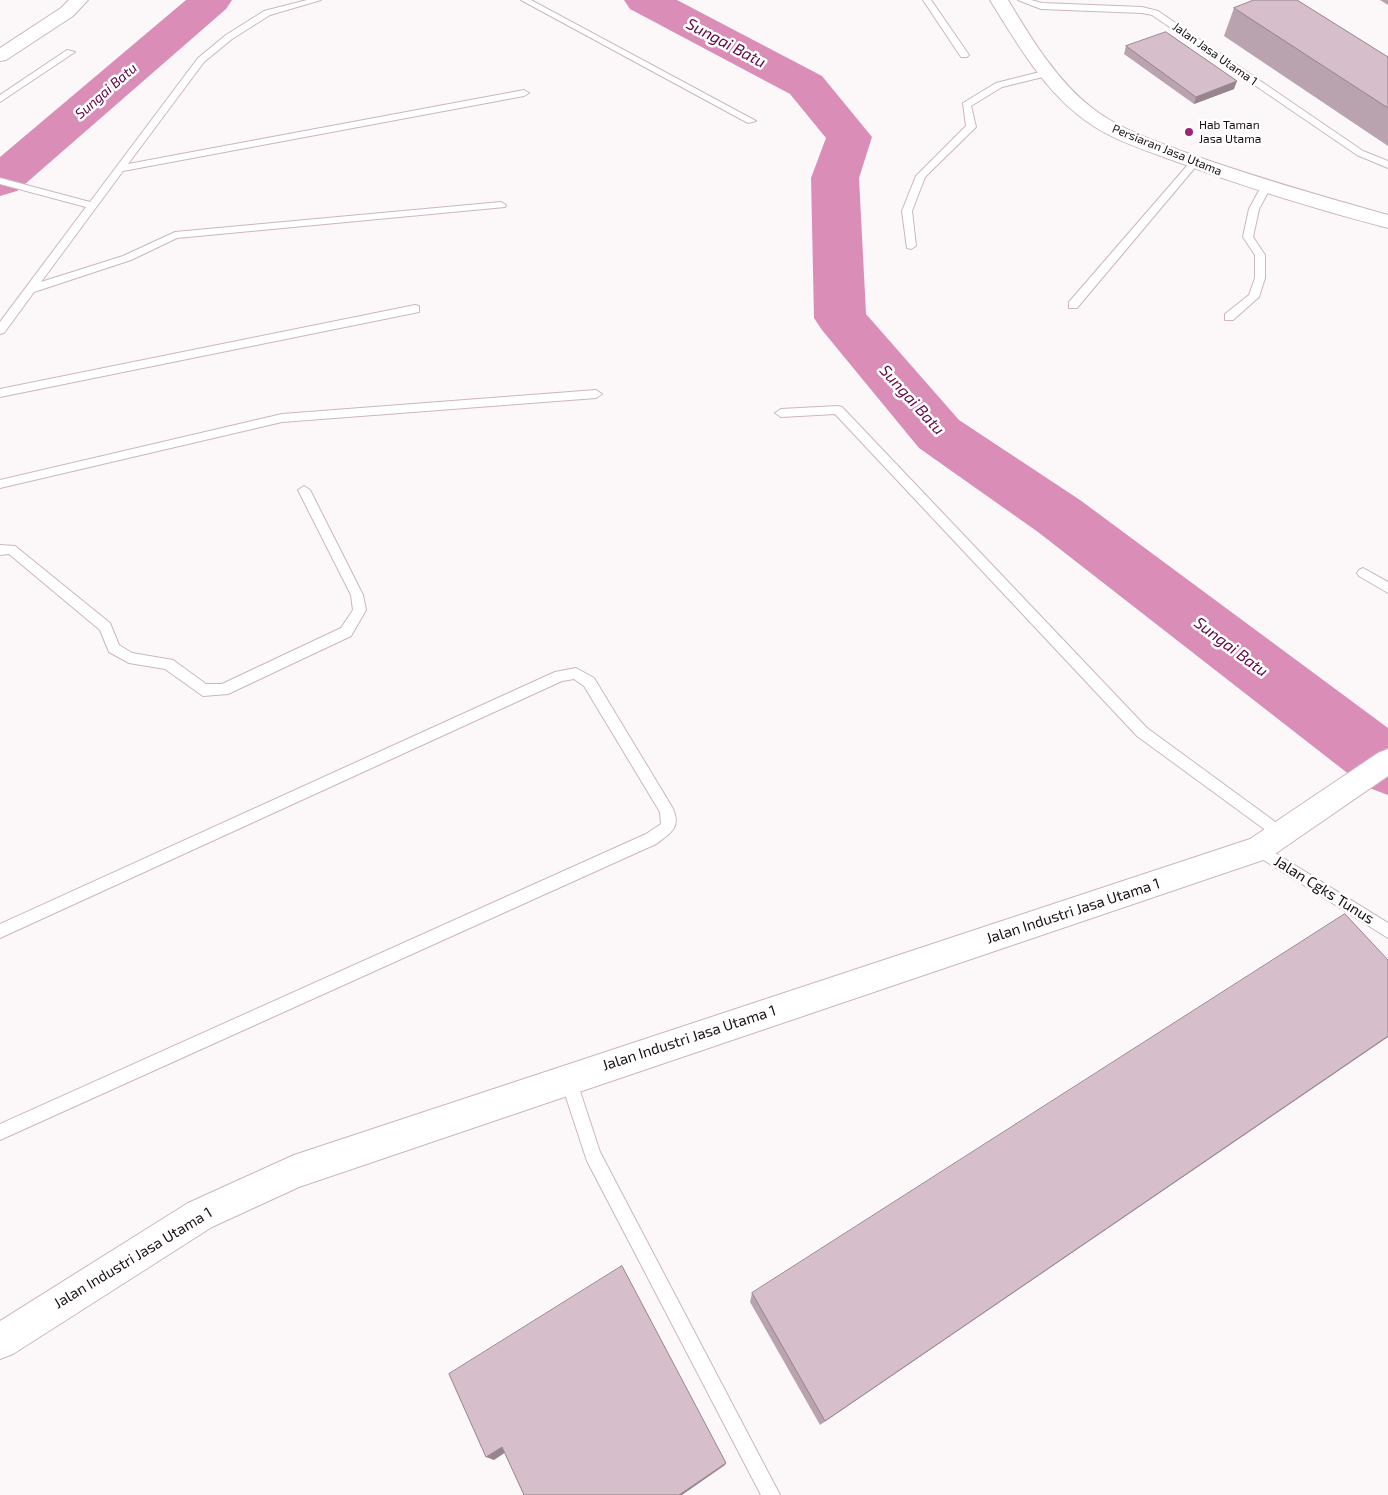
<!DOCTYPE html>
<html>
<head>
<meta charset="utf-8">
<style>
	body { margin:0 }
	canvas { display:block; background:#fcf7f9 }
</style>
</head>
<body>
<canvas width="1388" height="1495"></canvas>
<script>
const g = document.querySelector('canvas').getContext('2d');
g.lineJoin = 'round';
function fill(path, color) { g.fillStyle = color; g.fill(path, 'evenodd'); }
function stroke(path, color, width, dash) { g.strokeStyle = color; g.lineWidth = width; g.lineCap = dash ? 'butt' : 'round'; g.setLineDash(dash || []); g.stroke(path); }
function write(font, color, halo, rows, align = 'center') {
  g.font = font + ' "Exo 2",sans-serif'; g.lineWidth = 5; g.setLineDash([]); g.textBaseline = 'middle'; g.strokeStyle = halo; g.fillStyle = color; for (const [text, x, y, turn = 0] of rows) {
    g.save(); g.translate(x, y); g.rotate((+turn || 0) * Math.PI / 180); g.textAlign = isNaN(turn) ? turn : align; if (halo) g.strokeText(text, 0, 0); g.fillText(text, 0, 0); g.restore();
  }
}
fill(new Path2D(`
	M 186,0 L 232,0 L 226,9 L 17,191 L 0,196 L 0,157 Z
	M 624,0 L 677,0 L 822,76 L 872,137 L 859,178 L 866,314 L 959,420 L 1080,500 L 1388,728 L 1388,795 L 1364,786 L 1038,532 L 919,448 L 822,330 L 814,318 L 811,178 L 826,138 L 790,94 L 630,9 Z`), '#da8eb7');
const lane = new Path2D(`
	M 307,0 L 321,0 L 270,15 L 232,39 L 204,62 L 128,164 L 524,90 L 529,93 L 524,96 L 123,171 L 41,282 L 123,256 L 175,232 L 501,202 L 506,205 L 505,207 L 177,238 L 131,260 L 34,292 L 4,333 L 0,334 L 0,322 L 86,207 L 0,184 L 0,178 L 90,202 L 198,58 L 226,35 L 264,11 Z
	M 521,0 L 531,0 L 756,121 L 748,123 Z
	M 923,0 L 931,0 L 969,55 L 967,57 L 961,57 Z
	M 1018,0 L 1031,0 L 1042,3 L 1142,7 L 1158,11 L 1363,151 L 1388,161 L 1388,168 L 1357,155 L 1152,15 L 1142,13 L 1041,9 Z
	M 67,50 L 75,52 L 0,102 L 0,95 Z
	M 1048,70 L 1053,73 L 1051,75 L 1002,87 L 971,106 L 976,127 L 925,177 L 912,211 L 916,246 L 911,249 L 907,248 L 902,211 L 916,176 L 966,126 L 963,103 L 996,83 Z
	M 1195,159 L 1198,160 L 1198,164 L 1077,308 L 1069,308 L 1069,302 L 1192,160 Z
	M 1266,184 L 1271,187 L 1259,209 L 1253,237 L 1265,255 L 1265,278 L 1259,297 L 1233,320 L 1225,320 L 1225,314 L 1249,295 L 1255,278 L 1255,255 L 1243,237 L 1249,209 L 1262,185 Z
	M 415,305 L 419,306 L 419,312 L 0,397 L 0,389 Z
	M 596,390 L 602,394 L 596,398 L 282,422 L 0,488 L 0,480 L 282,414 Z
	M 838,406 L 842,407 L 1147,728 L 1285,829 L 1287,833 L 1285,837 L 1280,839 L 1275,837 L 1137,736 L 835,414 L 781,417 L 775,413 L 781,409 Z
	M 304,486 L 310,490 L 363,595 L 366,610 L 351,636 L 228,694 L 203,696 L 165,669 L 129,663 L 109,652 L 100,630 L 9,554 L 0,555 L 0,545 L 15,546 L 110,623 L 119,645 L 132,653 L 173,660 L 206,684 L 222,684 L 341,628 L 353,610 L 351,595 L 298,490 Z
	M 1363,568 L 1388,582 L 1388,593 L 1359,576 L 1357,573 L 1359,570 Z
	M 576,668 L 594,678 L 672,807 C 682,827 671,833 656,844 L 0,1140 L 0,1124 L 646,834 L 661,824 L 660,812 L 584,686 L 574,679 L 562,681 L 0,938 L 0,924 L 555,672 Z
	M 1259,843 L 1388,923 L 1388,938 L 1254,854 L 1252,849 L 1254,844 Z
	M 568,1071 L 574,1073 L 576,1079 L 600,1152 L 780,1495 L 761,1495 L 587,1161 L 560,1079 L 562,1073 Z`);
const secondary = new Path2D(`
	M 69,0 L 88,0 L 73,16 L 6,60 L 0,61 L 0,48 L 61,8 Z
	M 990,0 L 1008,0 C 1031,38 1056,80 1092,108 C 1119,129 1153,140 1184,152 C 1251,176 1320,196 1388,215 L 1388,228 C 1315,209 1242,186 1172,160 C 1139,148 1104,137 1077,114 C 1040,84 1015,40 990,0 Z
	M 1388,749 L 1388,776 L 1269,858 L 299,1187 L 212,1227 L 13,1354 L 0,1359 L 0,1321 L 188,1203 L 294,1155 L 1250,839 L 1378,753 Z`);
stroke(lane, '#ceb5c1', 2);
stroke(secondary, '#ceb5c1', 2);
fill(lane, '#fff');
fill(secondary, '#fff');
fill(new Path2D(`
	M 1380,0 L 1388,0 L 1388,5 Z
	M 1234,8 L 1388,57 L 1388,146 L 1224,36 Z
	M 1126,46 L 1234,89 L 1194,104 L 1124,54 Z
	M 1388,960 L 820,1425 L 750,1302 L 752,1293 Z`), '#b8a3ae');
fill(new Path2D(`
	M 1237,81 L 1234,89 L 1194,104 L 1196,97 Z
	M 1388,1036 L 1388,1037 L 820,1425 L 825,1421 Z
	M 502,1447 L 509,1450 L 494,1460 L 486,1457 Z
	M 726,1463 L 725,1465 L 682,1495 L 679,1495 Z`), '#96858d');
const building = new Path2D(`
	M 1254,0 L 1297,0 L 1388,57 L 1388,108 L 1234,8 Z
	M 1166,32 L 1237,81 L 1196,97 L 1126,46 Z
	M 1345,914 L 1388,960 L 1388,1036 L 825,1421 L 752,1293 Z
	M 622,1266 L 726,1463 L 679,1495 L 524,1495 L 502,1447 L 486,1457 L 449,1374 Z`);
fill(building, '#d6beca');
stroke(building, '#96858d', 1);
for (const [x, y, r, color] of [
	[1189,132,5,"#a12274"]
]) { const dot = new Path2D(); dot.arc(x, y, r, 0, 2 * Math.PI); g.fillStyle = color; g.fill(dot); stroke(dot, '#fff', 2); }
write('12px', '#181014', '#fff', [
	["Jalan Jasa Utama 1",1215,54,35],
	["Persiaran Jasa Utama",1167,150,22]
]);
write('12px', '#181014', '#fff', [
	["Hab Taman",1199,125],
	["Jasa Utama",1199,139]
], 'left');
write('italic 14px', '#620343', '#fff', [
	["Sungai Batu",106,91,-41]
]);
write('15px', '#181014', '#fff', [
	["Jalan Cgks Tunus",1324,890,32],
	["Jalan Industri Jasa Utama 1",1073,911,-18],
	["Jalan Industri Jasa Utama 1",689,1038,-18],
	["Jalan Industri Jasa Utama 1",133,1258,-31]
]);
write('italic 16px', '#620343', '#fff', [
	["Sungai Batu",726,43,28],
	["Sungai Batu",912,400,48],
	["Sungai Batu",1231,647,37]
]);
</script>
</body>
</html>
